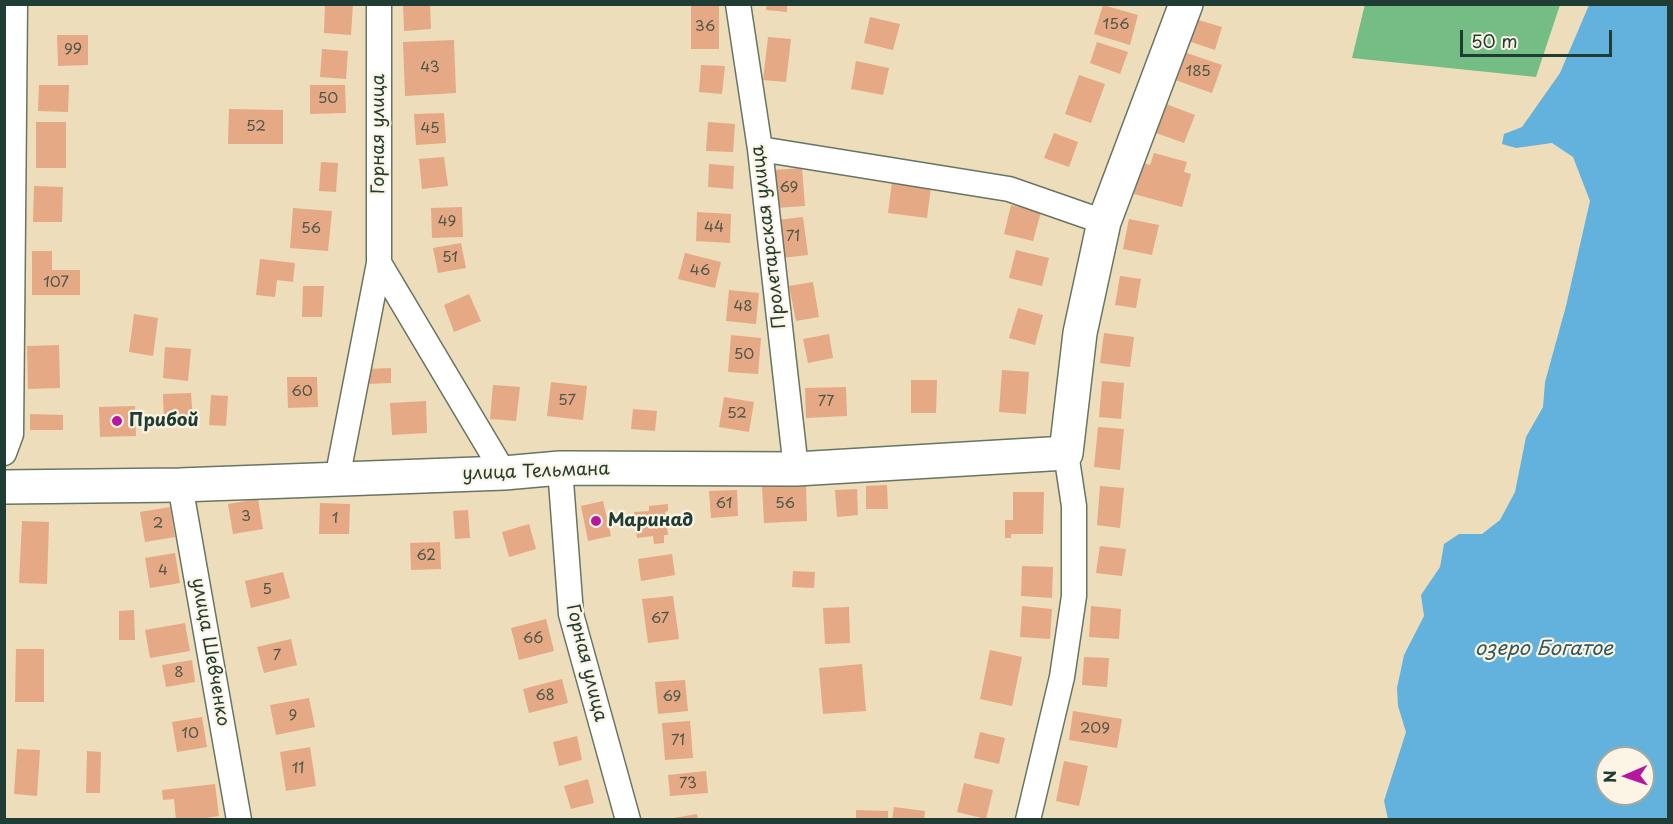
<!DOCTYPE html>
<html>
<head>
<meta charset="utf-8">
<style>
	body { margin:0 }
	#map { position:relative; width:1673px; height:824px; overflow:hidden; background:#eeddba; font-family:"Playpen Sans",sans-serif }
	canvas { display:block }
	.frame { position:absolute; inset:0; border:6px solid #1f3d34; pointer-events:none }
	.north { position:absolute; left:1595px; top:746px; width:60px; height:60px; box-sizing:border-box; background:#fcf5e5; border:2px solid #a4ab9e; border-radius:50%; rotate:268deg; font-size:16px; font-weight:700; line-height:24px; text-align:center; color:#1f3d34 }
	.north::after { content:''; display:block; margin:auto; width:21px; height:27px; background:#b5179e; clip-path:polygon(50% 0,100% 100%,50% 72%,0 100%) }
	.scale { position:absolute; left:1460px; top:30px; width:152px; height:27px; box-sizing:border-box; border:3px solid #1f3d34; border-top:0; padding-left:8px; font-size:18px; line-height:21px; white-space:nowrap; color:#1f3d34; -webkit-text-stroke:4px #fcf5e5; paint-order:stroke }
</style>
</head>
<body>
<div id="map">
<canvas width="1673" height="824"></canvas>
<div class="frame"></div>
<div class="north">N</div>
<div class="scale">50 m</div>
</div>
<script>
const g = document.querySelector('canvas').getContext('2d');
g.lineJoin = 'round';
function fill(path, color) { g.fillStyle = color; g.fill(path, 'evenodd'); }
function stroke(path, color, width, dash) { g.strokeStyle = color; g.lineWidth = width; g.lineCap = dash ? 'butt' : 'round'; g.setLineDash(dash || []); g.stroke(path); }
function write(font, color, halo, rows, align = 'center') {
  g.font = font + ' "Playpen Sans",sans-serif'; g.lineWidth = 4.5; g.setLineDash([]); g.textBaseline = 'middle'; g.strokeStyle = halo; g.fillStyle = color; for (const [text, x, y, turn = 0] of rows) {
    g.save(); g.translate(x, y); g.rotate((+turn || 0) * Math.PI / 180); g.textAlign = isNaN(turn) ? turn : align; if (halo) g.strokeText(text, 0, 0); g.fillText(text, 0, 0); g.restore();
  }
}
fill(new Path2D(`
	M 1365,4 L 1560,4 L 1560,5 L 1536,77 L 1352,58 Z`), '#74be86');
fill(new Path2D(`
	M 1589,5 L 1668,5 L 1668,819 L 1388,819 L 1384,801 L 1406,732 L 1398,706 L 1397,688 L 1404,655 L 1424,616 L 1421,595 L 1440,567 L 1444,544 L 1459,534 L 1482,534 L 1500,520 L 1515,492 L 1526,437 L 1543,407 L 1545,382 L 1566,306 L 1590,201 L 1573,157 L 1552,143 L 1516,148 L 1502,144 L 1504,134 L 1522,127 L 1560,73 ZM 1607,758 L 1643,758 L 1643,794 L 1607,794 Z`), '#62b2dd');
fill(new Path2D(`
	M 325,4 L 353,4 L 351,35 L 324,33 Z
	M 403,4 L 430,4 L 431,29 L 404,31 Z
	M 691,4 L 719,4 L 719,49 L 691,49 Z
	M 767,4 L 787,4 L 787,12 L 766,10 Z
	M 1103,5 L 1138,15 L 1130,45 L 1094,34 Z
	M 870,17 L 900,24 L 893,50 L 864,43 Z
	M 1195,19 L 1222,27 L 1215,50 L 1188,41 Z
	M 57,35 L 88,35 L 88,65 L 58,66 Z
	M 768,37 L 791,39 L 786,82 L 763,80 Z
	M 454,40 L 456,93 L 405,96 L 403,42 Z
	M 1097,42 L 1128,52 L 1120,74 L 1090,63 Z
	M 322,49 L 348,51 L 346,79 L 320,77 Z
	M 1184,52 L 1222,65 L 1212,93 L 1175,80 Z
	M 856,61 L 889,68 L 883,95 L 851,89 Z
	M 701,65 L 725,66 L 722,94 L 699,92 Z
	M 1079,75 L 1105,84 L 1091,123 L 1065,114 Z
	M 39,85 L 69,85 L 68,112 L 38,111 Z
	M 310,85 L 345,85 L 346,113 L 310,114 Z
	M 1166,104 L 1195,115 L 1184,143 L 1156,133 Z
	M 229,109 L 283,110 L 283,144 L 228,144 Z
	M 444,113 L 446,143 L 416,145 L 414,114 Z
	M 36,122 L 66,122 L 66,168 L 36,168 Z
	M 708,122 L 735,124 L 733,152 L 706,151 Z
	M 1054,133 L 1078,142 L 1069,167 L 1044,158 Z
	M 1154,153 L 1187,162 L 1184,172 L 1191,174 L 1182,207 L 1134,194 L 1143,163 L 1150,165 Z
	M 444,157 L 448,186 L 422,189 L 419,159 Z
	M 321,162 L 338,163 L 336,192 L 319,191 Z
	M 709,164 L 734,166 L 733,189 L 708,187 Z
	M 802,168 L 805,206 L 776,208 L 773,170 Z
	M 892,182 L 931,187 L 927,218 L 888,213 Z
	M 34,186 L 63,187 L 62,222 L 33,222 Z
	M 1011,205 L 1041,212 L 1033,241 L 1004,234 Z
	M 462,207 L 463,237 L 432,238 L 431,208 Z
	M 293,208 L 332,211 L 328,251 L 290,248 Z
	M 697,212 L 731,214 L 730,243 L 696,241 Z
	M 803,217 L 808,255 L 782,258 L 777,220 Z
	M 1129,219 L 1159,225 L 1152,255 L 1123,249 Z
	M 461,243 L 466,268 L 438,273 L 433,248 Z
	M 1016,250 L 1049,258 L 1042,286 L 1009,278 Z
	M 32,251 L 52,251 L 52,270 L 80,270 L 80,295 L 32,295 Z
	M 685,253 L 721,262 L 715,288 L 678,279 Z
	M 260,259 L 295,263 L 293,282 L 277,280 L 275,297 L 256,295 Z
	M 1120,276 L 1141,279 L 1136,308 L 1115,305 Z
	M 813,282 L 819,317 L 796,321 L 789,286 Z
	M 303,286 L 324,286 L 322,317 L 302,317 Z
	M 729,290 L 759,293 L 756,324 L 726,321 Z
	M 469,294 L 481,321 L 454,332 L 444,305 Z
	M 1018,308 L 1043,315 L 1035,345 L 1009,338 Z
	M 134,314 L 158,318 L 153,356 L 129,352 Z
	M 1104,333 L 1134,337 L 1130,367 L 1100,363 Z
	M 829,334 L 833,358 L 808,363 L 803,339 Z
	M 731,335 L 761,338 L 758,374 L 728,372 Z
	M 59,345 L 60,388 L 28,389 L 27,346 Z
	M 165,347 L 191,349 L 188,381 L 163,378 Z
	M 391,368 L 391,383 L 366,384 L 366,369 Z
	M 1002,370 L 1029,372 L 1026,414 L 999,412 Z
	M 287,377 L 317,377 L 318,407 L 288,408 Z
	M 911,380 L 937,380 L 936,413 L 911,413 Z
	M 1102,381 L 1124,383 L 1121,419 L 1099,417 Z
	M 551,382 L 587,386 L 583,420 L 547,416 Z
	M 493,385 L 520,387 L 516,421 L 490,419 Z
	M 846,387 L 847,416 L 806,418 L 805,388 Z
	M 191,393 L 193,421 L 164,422 L 163,394 Z
	M 211,395 L 228,396 L 226,426 L 209,425 Z
	M 724,397 L 754,402 L 749,432 L 719,427 Z
	M 426,401 L 427,433 L 392,435 L 390,403 Z
	M 135,406 L 136,436 L 100,437 L 99,407 Z
	M 633,409 L 657,411 L 655,431 L 631,429 Z
	M 30,414 L 63,415 L 63,430 L 30,430 Z
	M 1098,427 L 1124,429 L 1120,470 L 1094,467 Z
	M 806,484 L 807,521 L 764,523 L 762,486 Z
	M 887,485 L 888,509 L 866,509 L 866,486 Z
	M 1100,486 L 1124,488 L 1120,528 L 1097,525 Z
	M 857,489 L 858,515 L 837,517 L 835,490 Z
	M 737,490 L 738,516 L 711,518 L 709,491 Z
	M 1013,492 L 1044,492 L 1043,534 L 1011,534 L 1011,538 L 1005,538 L 1005,520 L 1013,520 Z
	M 258,499 L 263,529 L 233,534 L 228,504 Z
	M 603,501 L 611,536 L 588,541 L 581,506 Z
	M 320,503 L 350,504 L 349,534 L 319,534 Z
	M 668,504 L 668,511 L 665,512 L 668,535 L 664,535 L 664,543 L 654,544 L 653,536 L 637,538 L 634,512 L 649,511 L 649,506 Z
	M 170,507 L 175,537 L 145,542 L 140,512 Z
	M 468,510 L 470,538 L 455,539 L 453,511 Z
	M 22,521 L 49,522 L 47,584 L 19,583 Z
	M 529,524 L 536,549 L 509,557 L 502,532 Z
	M 440,542 L 441,569 L 411,570 L 410,543 Z
	M 1100,546 L 1126,549 L 1122,576 L 1096,573 Z
	M 175,553 L 180,583 L 150,588 L 145,558 Z
	M 672,554 L 675,575 L 641,581 L 638,559 Z
	M 1022,566 L 1053,567 L 1052,598 L 1021,596 Z
	M 793,571 L 815,572 L 814,588 L 792,587 Z
	M 283,572 L 290,598 L 251,608 L 245,581 Z
	M 673,596 L 679,639 L 648,643 L 642,599 Z
	M 1022,606 L 1052,609 L 1050,639 L 1020,637 Z
	M 1091,606 L 1121,609 L 1119,639 L 1089,637 Z
	M 849,607 L 850,643 L 825,644 L 823,608 Z
	M 134,610 L 135,640 L 119,640 L 119,611 Z
	M 546,619 L 554,651 L 519,660 L 511,628 Z
	M 185,623 L 190,651 L 150,658 L 145,630 Z
	M 291,639 L 297,665 L 264,673 L 257,647 Z
	M 16,649 L 44,649 L 44,702 L 15,702 Z
	M 990,650 L 1022,657 L 1012,706 L 980,699 Z
	M 1084,657 L 1109,658 L 1107,687 L 1082,685 Z
	M 192,660 L 195,682 L 166,687 L 162,665 Z
	M 862,664 L 866,711 L 823,714 L 819,668 Z
	M 562,679 L 568,703 L 529,713 L 523,689 Z
	M 685,680 L 688,711 L 658,714 L 655,682 Z
	M 309,698 L 315,727 L 276,735 L 270,705 Z
	M 1073,711 L 1122,719 L 1117,748 L 1069,740 Z
	M 202,717 L 207,747 L 177,752 L 172,722 Z
	M 690,721 L 693,758 L 665,760 L 662,723 Z
	M 980,732 L 1005,738 L 999,764 L 974,758 Z
	M 577,736 L 582,760 L 559,766 L 553,742 Z
	M 310,747 L 316,786 L 286,791 L 280,752 Z
	M 17,749 L 40,750 L 37,796 L 14,794 Z
	M 87,751 L 101,752 L 100,793 L 86,793 Z
	M 1064,761 L 1088,766 L 1079,806 L 1056,801 Z
	M 706,771 L 708,793 L 670,796 L 668,775 Z
	M 588,779 L 594,803 L 571,809 L 564,786 Z
	M 964,783 L 993,790 L 986,819 L 957,812 Z
	M 215,784 L 219,816 L 206,818 L 206,820 L 176,820 L 174,799 L 163,800 L 162,790 Z
	M 894,807 L 925,811 L 924,820 L 892,820 Z
	M 856,810 L 888,811 L 888,820 L 856,820 Z
	M 697,814 L 698,820 L 675,820 L 674,818 Z`), '#e5a985');
const street = new Path2D(`
	M 738,4 L 760,149 L 796,469
	M 760,149 L 1009,189 L 1104,222
	M 379,263 L 504,473
	M 4,453 L 11,434 L 15,4
	M 560,468 L 571,614 L 628,820
	M 337,479 L 379,263 L 379,4
	M 180,485 L 239,820
	M 1028,820 L 1062,677 L 1074,596 L 1074,506 L 1066,453`);
const secondary = new Path2D(`
	M 4,487 L 180,485 L 504,473 L 560,468 L 796,469 L 1066,453 L 1080,333 L 1104,222 L 1186,4`);
stroke(street, '#677563', 27);
stroke(secondary, '#677563', 36);
stroke(street, '#fff', 24);
stroke(secondary, '#fff', 33);
for (const [x, y, r, color] of [
	[117,421,6,"#b5179e"],
	[596,521,6,"#b5179e"]
]) { const dot = new Path2D(); dot.arc(x, y, r, 0, 2 * Math.PI); g.fillStyle = color; g.fill(dot); stroke(dot, '#fcf5e5', 2); }
write('15px', '#505848', null, [
	["156",1116,25],
	["36",705,27],
	["99",73,50],
	["43",430,68],
	["185",1198,72],
	["50",328,99],
	["52",256,127],
	["45",430,129],
	["69",789,188],
	["49",447,222],
	["44",714,228],
	["56",311,229],
	["71",793,237],
	["51",450,258],
	["46",700,271],
	["107",56,283],
	["48",743,307],
	["50",744,355],
	["60",302,392],
	["57",567,401],
	["77",826,402],
	["52",737,414],
	["61",724,504],
	["56",785,504],
	["3",246,517],
	["1",335,519],
	["2",158,524],
	["62",426,556],
	["4",163,571],
	["5",267,590],
	["67",660,619],
	["66",533,639],
	["7",277,656],
	["8",179,673],
	["68",545,696],
	["69",672,697],
	["9",293,716],
	["209",1095,729],
	["10",190,734],
	["71",678,741],
	["11",298,769],
	["73",688,784]
]);
write('18px', '#1f3d34', '#fcf5e5', [
	["Горная улица",379,134,-90],
	["Пролетарская улица",769,237,-97],
	["улица Тельмана",536,472,-2],
	["улица Шевченко",210,652,80],
	["Горная улица",586,663,76]
]);
write('bold 18px', '#1f3d34', '#fcf5e5', [
	["Прибой",129,421],
	["Маринад",608,521]
], 'left');
write('italic 20px', '#305a5e', '#fcf5e5', [
	["озеро Богатое",1544,649]
]);
</script>
</body>
</html>
